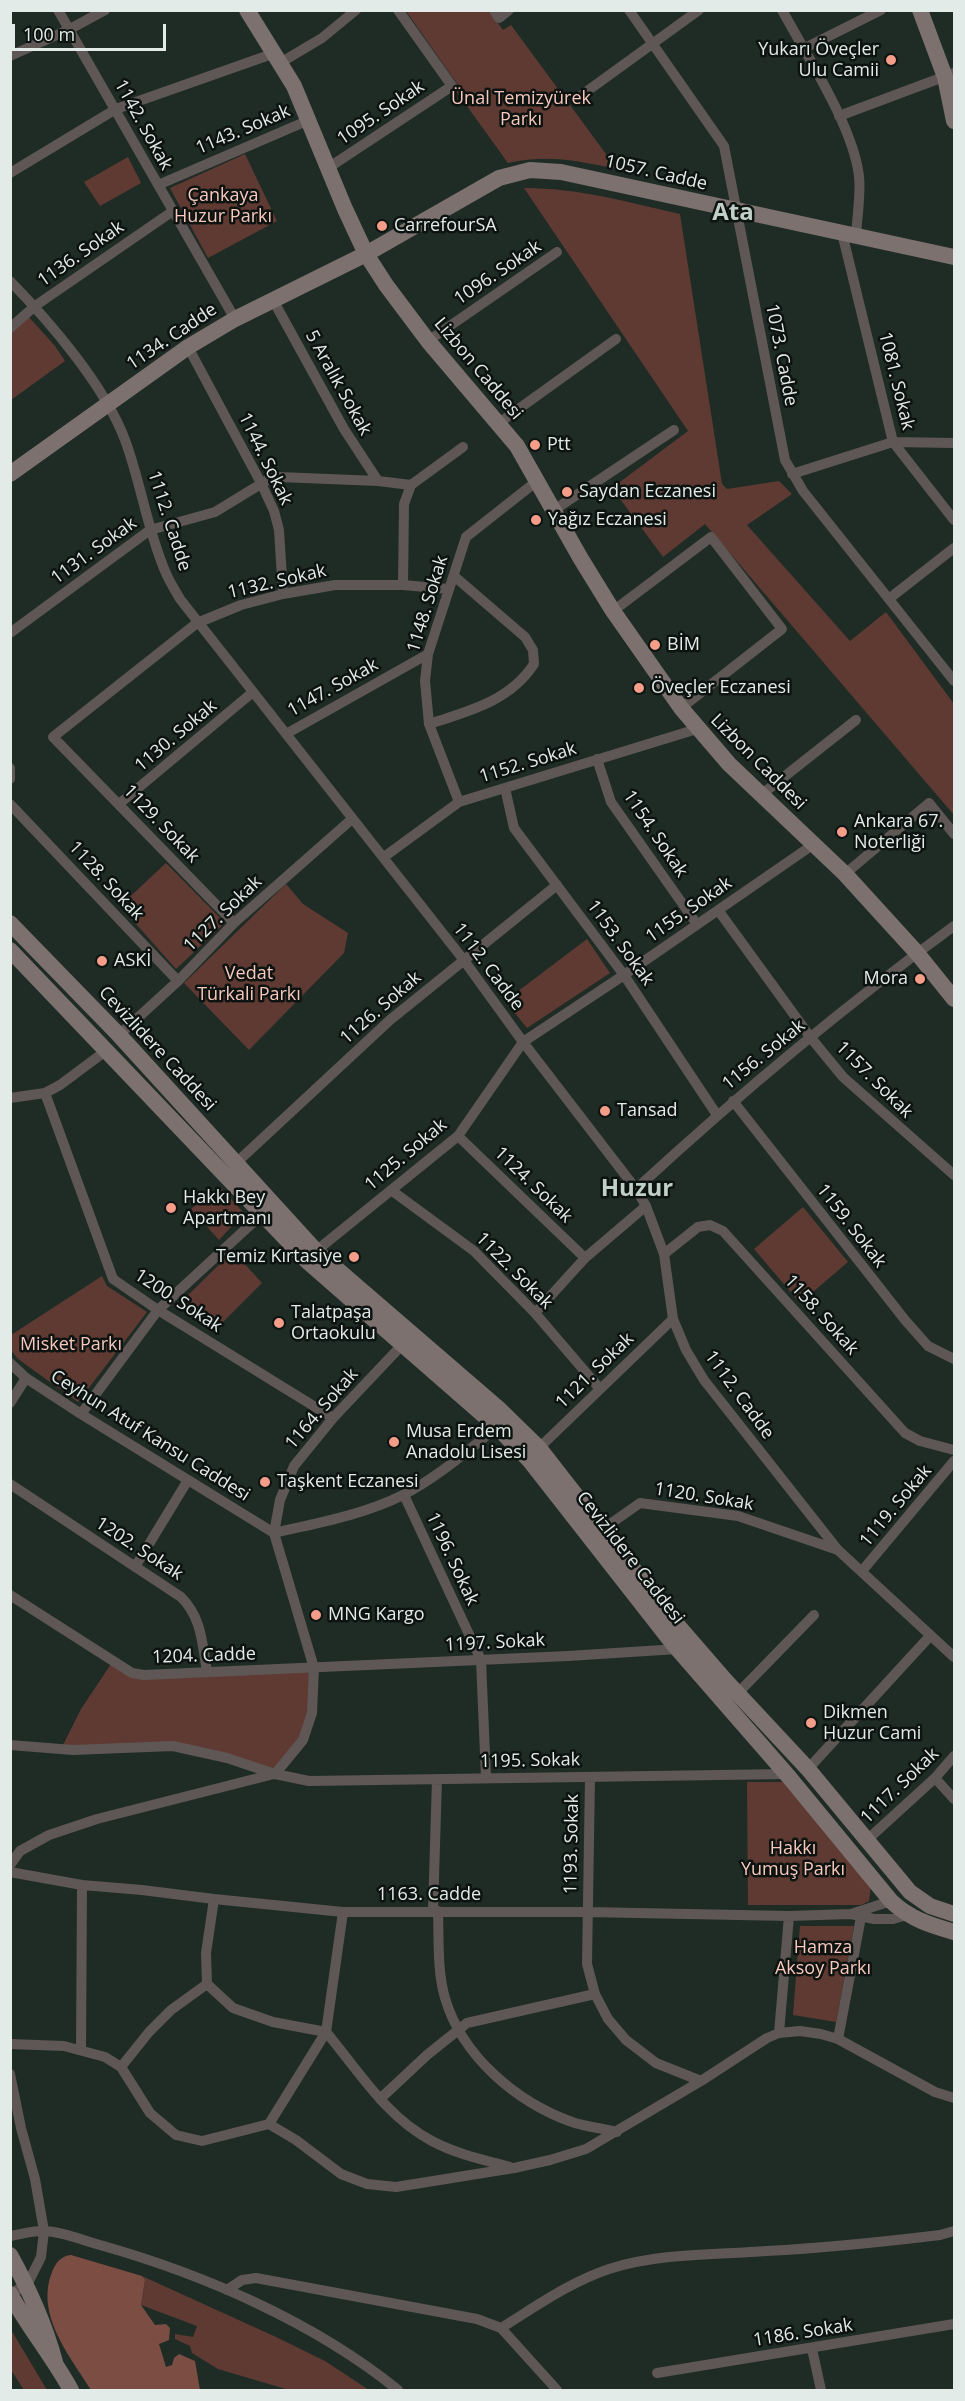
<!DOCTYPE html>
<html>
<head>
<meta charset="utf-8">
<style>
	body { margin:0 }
	#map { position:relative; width:965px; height:2401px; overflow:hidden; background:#1f2c26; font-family:"Open Sans",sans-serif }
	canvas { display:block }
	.frame { position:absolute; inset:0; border:12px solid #e3ebe8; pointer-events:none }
	.scale { position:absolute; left:12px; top:24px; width:154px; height:27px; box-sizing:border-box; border:3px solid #e3ebe8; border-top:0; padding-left:8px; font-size:18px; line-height:21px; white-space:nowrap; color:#e3ebe8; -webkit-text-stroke:4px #0d1310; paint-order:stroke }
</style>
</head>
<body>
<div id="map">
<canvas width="965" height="2401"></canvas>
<div class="frame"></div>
<div class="scale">100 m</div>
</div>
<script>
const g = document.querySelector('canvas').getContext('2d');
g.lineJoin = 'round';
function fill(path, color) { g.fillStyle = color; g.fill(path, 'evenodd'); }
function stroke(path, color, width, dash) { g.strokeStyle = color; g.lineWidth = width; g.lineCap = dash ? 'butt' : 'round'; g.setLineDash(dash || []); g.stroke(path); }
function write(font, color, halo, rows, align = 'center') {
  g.font = font + ' "Open Sans",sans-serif'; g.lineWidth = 5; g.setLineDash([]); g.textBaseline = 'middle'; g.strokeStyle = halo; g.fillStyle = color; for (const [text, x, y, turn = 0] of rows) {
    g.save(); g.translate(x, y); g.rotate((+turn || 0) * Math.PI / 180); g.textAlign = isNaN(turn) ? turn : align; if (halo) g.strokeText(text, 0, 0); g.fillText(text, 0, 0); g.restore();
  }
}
fill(new Path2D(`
	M 406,11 L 489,11 L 503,30 L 511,25 L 617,169 C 577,161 549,154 508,163 L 456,91 L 458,85 Z
	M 245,154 L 277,221 L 208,258 L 170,188 Z
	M 128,157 L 141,183 L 100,206 L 84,182 Z
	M 524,188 C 578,188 628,202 680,214 L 722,484 L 727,489 L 779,481 L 792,494 L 747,525 L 850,641 L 886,612 L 954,704 L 954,815 L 705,524 L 663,557 L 612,488 L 688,431 Z
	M 28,316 L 55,346 L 65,361 L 11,400 L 10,332 Z
	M 166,863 L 225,923 L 176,969 L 120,906 Z
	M 286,884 L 303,904 L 348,933 L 344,953 L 249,1050 L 184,983 Z
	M 587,939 L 610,973 L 527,1028 L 505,1001 Z
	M 219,1186 L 244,1213 L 219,1240 L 191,1209 Z
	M 803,1207 L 848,1262 L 800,1303 L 754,1249 Z
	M 233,1251 L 262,1283 L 215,1330 L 183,1300 Z
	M 102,1276 L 107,1286 L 147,1312 L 78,1402 L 18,1359 L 11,1350 L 11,1335 Z
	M 113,1661 L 132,1673 L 314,1668 L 303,1740 L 275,1774 L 173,1746 L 61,1749 L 81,1709 Z
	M 747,1782 L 784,1782 L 871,1885 L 869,1901 L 861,1905 L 748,1905 Z
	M 800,1926 L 854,1926 L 836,2022 L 793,2015 Z
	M 142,2276 L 276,2337 L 325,2361 L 369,2390 L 289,2390 L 218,2369 L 192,2353 L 190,2346 L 175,2339 L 175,2334 L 193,2337 L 197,2326 L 141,2305 L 145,2280 Z
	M 10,2328 L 47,2390 L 24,2390 L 11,2370 Z`), '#5f3a32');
fill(new Path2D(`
	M 71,2255 L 142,2276 L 145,2280 L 141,2305 L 155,2325 L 166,2324 L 170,2328 L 169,2340 L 159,2344 L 166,2367 L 172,2365 L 174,2358 L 179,2354 L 195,2361 L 200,2390 L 91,2390 C 70,2356 35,2315 52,2272 C 56,2262 61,2256 71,2255 Z`), '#7c4d43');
stroke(new Path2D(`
	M 58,10 L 235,319
	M 494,10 L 499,18 L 509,10
	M 629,10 L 724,146 L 785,460 L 803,491 L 954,681
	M 782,10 C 807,56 853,126 859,176 C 861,195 857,217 856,236
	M 803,49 L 881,10
	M 10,56 L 70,29 L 105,10
	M 280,63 L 322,38 L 356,10
	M 579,97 L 699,10
	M 839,116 L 954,73
	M 328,168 L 452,86 L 398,10
	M 10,173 L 116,109 L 275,53
	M 158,185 L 309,120
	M 842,233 L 893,442 L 954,520
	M 10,281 C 50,322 105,386 125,440 C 141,483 147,529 165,571 C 169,581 175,590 180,599 L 463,959 L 523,1042 L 636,1189 L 646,1206 L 664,1254 L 673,1319 L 686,1350 L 704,1380 L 838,1550 L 954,1657
	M 273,300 L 344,429 L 378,481
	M 10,328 L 35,306 L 173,211
	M 428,341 L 557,252
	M 188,347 L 261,483 L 274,511 L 279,530 L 283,594
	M 499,423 L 616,339
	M 792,474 L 893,442 L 954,443
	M 411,485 L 463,447
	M 554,510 L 674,430
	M 403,585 L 404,504 L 411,485
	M 890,598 L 954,548
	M 613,611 L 711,537 L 782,629 L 681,708
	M 10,633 L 150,530 L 215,512 L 269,479 L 279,477 L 378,481 L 411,485
	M 429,724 C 469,711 510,701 534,664 L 533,650 L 525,637 L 454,576
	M 286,734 L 428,654
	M 597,759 L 611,802 L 696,923
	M 10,768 L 10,779
	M 505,788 L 514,828 L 624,975 L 717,1115
	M 761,795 L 856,720
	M 459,802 L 429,724 L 425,681 L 428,654 L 466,537 L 537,481
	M 10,804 L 178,981
	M 119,804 L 253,692
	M 384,857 L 459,802 L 697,729
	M 845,874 L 929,803 L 954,834
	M 718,910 L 811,1038 L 843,1077 L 954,1175
	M 234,923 L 53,737 L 197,623 L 241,605 L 283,594 L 335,585 L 403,585 L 448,589
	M 119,1035 L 178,981 L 234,923 L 352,819
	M 45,1093 L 113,1279 L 158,1310 L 333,1418
	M 10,1098 L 45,1093 L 60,1085 L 107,1050
	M 733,1101 L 905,1320 L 928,1346 L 954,1359
	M 458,1136 L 585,1258
	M 235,1164 L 390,1020 L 557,885
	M 636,1189 C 737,1096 843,1007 954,926
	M 391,1190 L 474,1251 L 535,1313 L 600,1389
	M 316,1251 L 458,1136 L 523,1042 L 624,975 L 814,844
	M 664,1254 L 698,1227 L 710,1225 L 723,1231 L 905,1433 L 920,1441 L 954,1450
	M 535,1313 L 585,1258 L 646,1206
	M 10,1363 L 26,1378 L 81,1414 L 274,1533 C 318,1523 363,1515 403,1495 C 438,1477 467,1451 497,1427
	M 10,1403 L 26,1378
	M 81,1414 L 158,1310 L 261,1215
	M 539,1448 L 673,1319
	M 10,1484 L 181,1597 C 202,1618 202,1643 207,1671
	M 404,1495 L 481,1660 L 486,1778
	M 603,1529 L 640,1503 L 738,1516 L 838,1550
	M 135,1567 L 188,1480
	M 862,1571 L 954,1461
	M 10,1595 L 132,1673 L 144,1675 L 568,1656 L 678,1649
	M 738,1693 L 814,1615
	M 10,1745 L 73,1750 L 173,1746 L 227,1758 L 275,1774 L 309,1781 L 787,1774
	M 808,1769 L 930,1636
	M 275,1774 L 303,1740 L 312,1713 L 314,1668 L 274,1533 L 280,1500 L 294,1466 L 333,1418 L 402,1345
	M 590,1777 L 587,1964 L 595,1994 L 608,2019 L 626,2040 L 656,2063 L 701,2081
	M 935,1778 L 954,1799
	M 867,1840 L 935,1778 L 954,1756
	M 10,1865 L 20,1851 L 49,1835 L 97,1819 L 274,1774
	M 10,1872 L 82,1885 L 142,1890 L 214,1899 L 343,1912 L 587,1912 L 789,1916 L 851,1914 L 874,1919 L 893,1919 L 907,1915
	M 214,1899 L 206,1953 L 207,1984 L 233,2008 L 273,2022 L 326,2032 C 358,2070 386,2117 432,2141 C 456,2154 484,2160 510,2167
	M 433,1911 L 437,1779
	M 438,1911 C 439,1939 437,1970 445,1998 C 462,2056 516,2102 572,2122 C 586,2127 602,2128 617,2132
	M 851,1914 L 891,1901
	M 779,2033 L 789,1916
	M 838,2039 L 861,1917
	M 10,2044 L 64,2046 L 105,2057 L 121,2067 L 150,2113 L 176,2135 L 202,2141 L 269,2124 L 296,2140 L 341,2174 L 367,2184 L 396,2187 L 514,2168 L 550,2160 L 586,2149 L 701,2081 L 767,2038 L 779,2033 L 800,2031 L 821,2034 L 838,2039 L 935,2092 L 954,2098
	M 81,2050 L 82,1885
	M 121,2067 L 149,2032 L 171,2010 L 207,1984
	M 10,2074 L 21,2128 L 35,2179 L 44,2231 L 41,2257 L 27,2285 L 10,2294
	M 380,2099 L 427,2055 L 467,2023 L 595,1994
	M 269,2124 L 326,2032 L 343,1912
	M 10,2236 C 21,2234 32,2231 42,2231 C 61,2231 82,2240 100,2245 C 203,2274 314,2322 398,2390
	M 227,2290 L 242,2280 L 256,2278 L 477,2319 L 501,2328 L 557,2390
	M 501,2328 C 535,2307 570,2282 609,2269 C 659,2253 714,2255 767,2251 C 825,2248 882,2242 940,2235 L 954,2231
	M 812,2349 L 821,2390
	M 657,2373 L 954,2324`), '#5e5756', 10);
stroke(new Path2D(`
	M 247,10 L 294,86 L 345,209 L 366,254 L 386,285 L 428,341 L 517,446 L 581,559 L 613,611 L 681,708 L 729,764 L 845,874 L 917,953 L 954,999
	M 920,10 L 945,77 L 954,121
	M 10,474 L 188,347 L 235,319 L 366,254 L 499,178 L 530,170 L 561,172 L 954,257
	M 10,923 L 119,1035 L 316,1251 L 498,1408 L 539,1448 L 673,1620 L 725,1680 L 808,1769 L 910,1892 L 930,1906 L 954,1914
	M 10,950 L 308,1262 L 497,1427 L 530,1461 L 674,1645 L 789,1777 L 891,1901 C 910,1919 930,1925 954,1932
	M 10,2255 C 29,2289 45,2325 55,2362
	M 10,2294 C 29,2328 53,2357 71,2390`), '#7c716f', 16);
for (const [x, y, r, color] of [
	[891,60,6,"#f49e8a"],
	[382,226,6,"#f49e8a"],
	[535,445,6,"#f49e8a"],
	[567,492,6,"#f49e8a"],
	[536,520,6,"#f49e8a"],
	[655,645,6,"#f49e8a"],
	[639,688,6,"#f49e8a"],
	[842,832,6,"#f49e8a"],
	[102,961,6,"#f49e8a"],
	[920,979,6,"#f49e8a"],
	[605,1111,6,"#f49e8a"],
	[171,1208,6,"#f49e8a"],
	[354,1257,6,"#f49e8a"],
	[279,1323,6,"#f49e8a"],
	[394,1442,6,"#f49e8a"],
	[265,1482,6,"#f49e8a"],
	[316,1615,6,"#f49e8a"],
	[811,1723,6,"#f49e8a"]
]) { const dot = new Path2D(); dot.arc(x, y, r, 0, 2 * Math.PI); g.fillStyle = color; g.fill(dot); stroke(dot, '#0d1310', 2); }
write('18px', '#e3ebe8', '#0d1310', [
	["Yukarı Öveçler",879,50,"right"],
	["Ulu Camii",879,71,"right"],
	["CarrefourSA",394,226],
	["Ptt",547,445],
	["Saydan Eczanesi",579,492],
	["Yağız Eczanesi",548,520],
	["BİM",667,645],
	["Öveçler Eczanesi",651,688],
	["Ankara 67.",854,822],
	["Noterliği",854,843],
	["ASKİ",114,961],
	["Mora",908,979,"right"],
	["Tansad",617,1111],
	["Hakkı Bey",183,1198],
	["Apartmanı",183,1219],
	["Temiz Kırtasiye",342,1257,"right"],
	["Talatpaşa",291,1313],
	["Ortaokulu",291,1334],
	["Musa Erdem",406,1432],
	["Anadolu Lisesi",406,1453],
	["Taşkent Eczanesi",277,1482],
	["MNG Kargo",328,1615],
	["Dikmen",823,1713],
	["Huzur Cami",823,1734]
], 'left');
write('18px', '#f9c8bd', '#0d1310', [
	["Ünal Temizyürek",521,99],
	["Parkı",521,120],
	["Çankaya",223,196],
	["Huzur Parkı",223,217],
	["Vedat",249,974],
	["Türkali Parkı",249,995],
	["Misket Parkı",71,1345],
	["Hakkı",793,1849],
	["Yumuş Parkı",793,1870],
	["Hamza",823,1948],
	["Aksoy Parkı",823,1969]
]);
write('18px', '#e3ebe8', '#0d1310', [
	["1095. Sokak",381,113,-34],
	["1142. Sokak",143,125,61],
	["1143. Sokak",243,130,-23],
	["1057. Cadde",656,173,13],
	["1136. Sokak",81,254,-35],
	["1096. Sokak",498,273,-34],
	["1134. Cadde",172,337,-34],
	["1073. Cadde",781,355,79],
	["Lizbon Caddesi",478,369,50],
	["1081. Sokak",896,381,76],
	["5 Aralık Sokak",338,383,61],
	["1144. Sokak",265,459,64],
	["1112. Cadde",169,521,72],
	["1131. Sokak",94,551,-36],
	["1132. Sokak",277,582,-13],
	["1148. Sokak",428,604,-73],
	["1147. Sokak",333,688,-29],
	["1130. Sokak",176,736,-40],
	["Lizbon Caddesi",758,762,45],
	["1152. Sokak",528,763,-17],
	["1129. Sokak",161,824,46],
	["1154. Sokak",655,834,56],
	["1128. Sokak",106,881,47],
	["1155. Sokak",689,910,-35],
	["1127. Sokak",223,914,-44],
	["1153. Sokak",620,943,54],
	["1112. Cadde",488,967,53],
	["1126. Sokak",381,1008,-41],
	["Cevizlidere Caddesi",157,1049,47],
	["1156. Sokak",764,1055,-39],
	["1157. Sokak",874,1080,45],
	["1125. Sokak",406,1155,-40],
	["1124. Sokak",533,1185,44],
	["1159. Sokak",851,1226,52],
	["1122. Sokak",514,1271,45],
	["1200. Sokak",178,1301,33],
	["1158. Sokak",821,1315,48],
	["1121. Sokak",595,1371,-44],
	["1112. Cadde",739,1395,54],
	["1164. Sokak",322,1409,-49],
	["Ceyhun Atuf Kansu Caddesi",150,1436,32],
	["1120. Sokak",704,1497,9],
	["1119. Sokak",896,1506,-50],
	["1202. Sokak",139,1549,33],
	["Cevizlidere Caddesi",630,1558,52],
	["1196. Sokak",452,1559,65],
	["1197. Sokak",495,1643,-3],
	["1204. Cadde",204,1656,-2],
	["1195. Sokak",530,1761,-1],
	["1117. Sokak",900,1786,-44],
	["1193. Sokak",572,1844,-89],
	["1163. Cadde",429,1895],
	["1186. Sokak",803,2333,-9]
]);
write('bold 24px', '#c0d0c8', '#0d1310', [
	["Ata",733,213],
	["Huzur",637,1189]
]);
</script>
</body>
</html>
